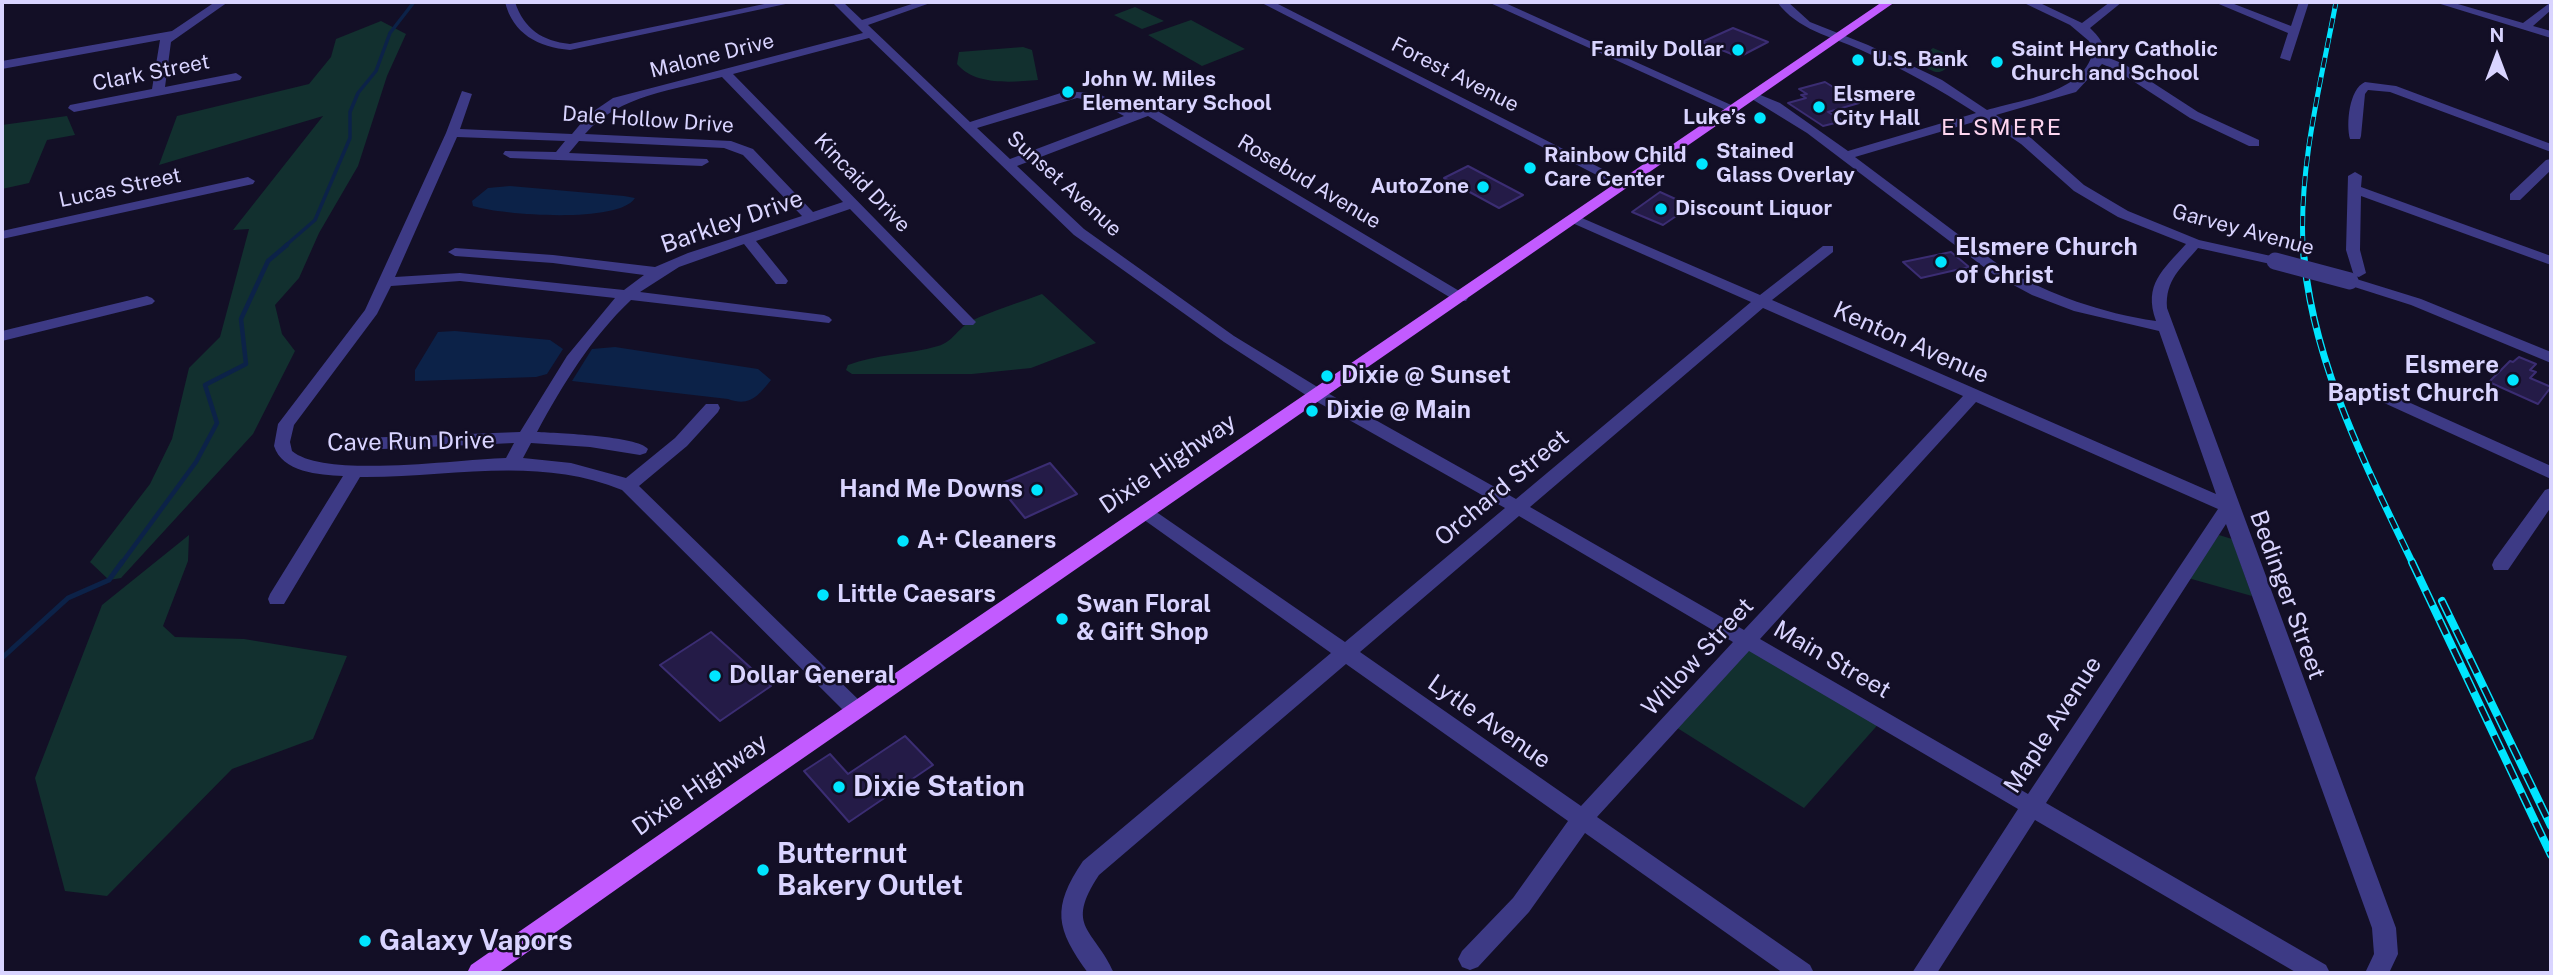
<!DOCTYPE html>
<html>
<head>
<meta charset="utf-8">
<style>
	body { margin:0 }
	#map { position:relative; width:2553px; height:975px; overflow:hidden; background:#130f26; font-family:"Public Sans",sans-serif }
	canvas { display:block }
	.frame { position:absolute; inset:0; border:4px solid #d9d4ff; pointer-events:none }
	.north { position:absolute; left:2462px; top:21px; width:70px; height:70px; -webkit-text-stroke:5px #130f26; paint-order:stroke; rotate:0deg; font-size:19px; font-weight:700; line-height:28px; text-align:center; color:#d9d4ff }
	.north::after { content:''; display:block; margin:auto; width:24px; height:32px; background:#d9d4ff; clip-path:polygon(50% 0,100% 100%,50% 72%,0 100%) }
</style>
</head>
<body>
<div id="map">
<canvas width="2553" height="975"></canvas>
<div class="frame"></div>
<div class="north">N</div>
</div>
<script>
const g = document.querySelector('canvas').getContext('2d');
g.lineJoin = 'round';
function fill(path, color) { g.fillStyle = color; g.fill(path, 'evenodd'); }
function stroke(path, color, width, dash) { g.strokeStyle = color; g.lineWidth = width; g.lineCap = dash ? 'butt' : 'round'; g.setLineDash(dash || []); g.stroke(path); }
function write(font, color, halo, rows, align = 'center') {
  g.font = font + ' "Public Sans",sans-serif'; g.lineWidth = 5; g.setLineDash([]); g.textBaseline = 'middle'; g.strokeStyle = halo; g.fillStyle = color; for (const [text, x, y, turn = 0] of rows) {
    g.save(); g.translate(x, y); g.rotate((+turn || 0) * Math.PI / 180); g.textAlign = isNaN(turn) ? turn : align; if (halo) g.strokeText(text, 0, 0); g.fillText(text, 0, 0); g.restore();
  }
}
fill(new Path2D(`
	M 1135,7 L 1164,21 L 1142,29 L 1114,15 Z
	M 1191,20 L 1245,49 L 1202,66 L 1148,35 Z
	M 381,21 L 406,34 L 387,76 L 358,166 L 319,233 L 299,278 L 275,305 L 282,334 L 295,351 L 253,434 L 121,578 L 109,580 L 90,562 L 150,484 L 172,439 L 189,368 L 220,337 L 249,229 L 233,230 L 323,116 L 159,165 L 177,116 L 309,84 L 331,57 L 336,39 Z
	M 1023,47 L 1032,50 L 1038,80 C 1013,82 975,86 957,64 L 959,52 Z
	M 1933,48 L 1952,56 L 1949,59 L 1955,61 C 1936,79 1937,72 1915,62 Z
	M 67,116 L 75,135 L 47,140 L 29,183 L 2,189 L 2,125 Z
	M 1042,294 L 1096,343 L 1031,368 L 972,374 L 852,374 L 846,370 L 848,365 C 876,354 908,355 938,346 C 953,342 959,327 971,321 C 994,310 1019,303 1042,294 Z
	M 189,535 L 188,561 L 163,626 L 175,637 L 244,639 L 347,656 L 313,739 L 232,769 L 107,896 L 65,891 L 35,778 L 102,605 Z
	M 2219,535 L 2232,539 L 2252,596 L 2188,578 Z
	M 1748,641 L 1882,720 L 1804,808 L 1671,724 Z`), '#12302f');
fill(new Path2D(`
	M 510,186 L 624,196 L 635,198 C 619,224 501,215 473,206 L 472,201 L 488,188 Z
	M 455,331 L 550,340 L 563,349 L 547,374 L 536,377 L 415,381 L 415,370 L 438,332 Z
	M 615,347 L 758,369 L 771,380 C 758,396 750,407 728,399 L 572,381 L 592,349 Z`), '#0c2248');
stroke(new Path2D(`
	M 285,246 L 315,220 L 350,138 L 350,112 L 358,93 L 376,71 L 390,33 L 414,2`), '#0c2248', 3.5);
stroke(new Path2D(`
	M 121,564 L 196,462 L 217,423 L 205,385 L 246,364 L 241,319 L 268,261 L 287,245`), '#0c2248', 4.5);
stroke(new Path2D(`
	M 2,658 L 68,598 L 109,580 L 122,562`), '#0c2248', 5);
const building = new Path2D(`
	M 1733,28 L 1768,42 L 1739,57 L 1702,42 Z
	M 1825,82 L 1859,103 L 1828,112 L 1843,121 L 1823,126 L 1788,103 L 1806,98 L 1801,95 L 1807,94 L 1799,89 Z
	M 1468,166 L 1523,195 L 1499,208 L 1444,178 Z
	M 1660,192 L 1691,206 L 1663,225 L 1632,212 Z
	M 1951,252 L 1969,267 L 1921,278 L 1903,262 Z
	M 2519,357 L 2536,364 L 2530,370 L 2536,372 L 2530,378 L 2551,387 L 2538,404 L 2489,382 L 2510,361 L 2513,362 Z
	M 1050,463 L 1077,494 L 1025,518 L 998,485 Z
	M 711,632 L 771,686 L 720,721 L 660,665 Z
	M 905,736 L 933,765 L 849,822 L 804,771 L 830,754 L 848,774 Z`);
fill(building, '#241b47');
stroke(building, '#3b2d73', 2);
fill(new Path2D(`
	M 215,2 L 228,2 L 171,42 L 165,87 L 236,73 L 242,77 L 240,80 L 74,112 L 68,108 L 70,105 L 152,89 L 160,40 L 2,69 L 2,61 L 172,31 Z
	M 505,2 L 515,2 C 524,29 542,41 570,44 L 774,2 L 795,2 L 570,50 C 538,47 513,34 505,2 Z
	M 832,2 L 843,2 L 862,20 L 918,2 L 933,2 L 868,25 L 970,122 L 1067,91 L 1099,94 L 1135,112 L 1153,108 L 1466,295 L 1468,298 L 1466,301 L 1456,301 L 1148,116 L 1017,166 L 1084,229 L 1234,336 L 1324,391 L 1516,499 L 1751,302 L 1570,222 L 1570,216 L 1575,215 L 1760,295 L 1823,246 L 1833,246 L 1833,252 L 1772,300 L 2216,494 L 2159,331 L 2074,311 L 2032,295 L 1993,274 L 1807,133 L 1747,96 L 1753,92 L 1780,103 L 1848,151 L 1976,113 C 1939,89 1901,68 1861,50 C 1830,36 1798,30 1777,2 L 1788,2 L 1810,22 L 1868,45 L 1942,80 L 1987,110 C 2021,100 2088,92 2093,49 L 2089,41 L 2070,25 L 2022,2 L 2040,3 L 2082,23 L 2110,2 L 2122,2 L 2090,28 C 2098,36 2106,44 2104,56 L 2124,64 L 2198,112 L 2259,140 L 2259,146 L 2249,146 L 2190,118 L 2116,70 L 2102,64 L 2076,92 L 1996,115 L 2031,138 L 2084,185 L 2128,211 L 2199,240 L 2280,258 L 2282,261 L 2275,265 L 2198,248 C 2181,268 2165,280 2167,308 L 2396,928 L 2398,954 L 2389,973 L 2365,973 L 2374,954 L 2372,928 L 2226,524 L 2046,803 L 2326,965 L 2330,973 L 2297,973 L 2035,820 L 1937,973 L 1912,973 L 2018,809 L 1749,651 L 1597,817 L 1810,965 L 1814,973 L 1783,973 L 1585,833 L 1529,912 L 1478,967 L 1470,970 L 1462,967 L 1458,959 L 1462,951 L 1513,898 L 1568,821 L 1346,664 L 1099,875 C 1064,928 1094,928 1114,973 L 1088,973 C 1056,929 1051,908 1083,861 L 1331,653 L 1140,517 L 1137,513 L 1140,509 L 1152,509 L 1345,642 L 1505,508 L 1312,399 L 1224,342 L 1074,235 L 869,38 L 733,74 L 973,319 L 976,322 L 973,325 L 963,325 L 850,209 L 756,241 L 786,278 L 788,281 L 786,284 L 776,284 L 744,244 L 679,267 L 640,292 L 824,315 L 829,317 L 832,320 L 829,323 L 631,300 C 591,338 563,384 537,432 C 557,433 638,436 648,449 L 646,453 L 640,455 L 590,447 L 531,443 L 523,458 L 571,463 L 626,478 L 675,438 L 706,404 L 718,404 L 720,408 L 718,412 L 687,446 L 639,486 L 863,704 L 866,710 L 863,716 L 856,718 L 849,716 L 622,490 C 536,455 449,478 360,477 L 284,604 L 270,604 L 268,599 L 270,594 L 343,476 C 319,475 282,472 274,446 L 278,424 L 365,310 L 446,133 L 462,91 L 472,94 L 460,129 L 572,134 L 588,115 L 613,98 L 863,33 ZM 722,77 L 843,202 L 813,212 L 753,149 L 731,141 L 585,134 C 619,95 674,90 722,77 ZM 1077,98 L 1098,102 L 1124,116 L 1010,159 L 977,128 ZM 1984,119 L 2021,144 L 2074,191 L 2118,217 L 2186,244 C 2163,270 2143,284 2156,321 C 2101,313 2051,295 2003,268 L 1855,157 ZM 457,137 L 565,141 L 556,152 L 505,151 L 503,154 L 510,158 L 702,166 L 709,162 L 707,159 L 569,153 L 579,141 L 724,148 L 743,155 L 802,216 L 688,253 L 655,267 L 553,255 L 455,248 L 448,252 L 455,256 L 553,263 L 644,275 L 624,290 L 460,273 L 395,277 ZM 460,281 L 615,298 L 567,356 L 520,432 L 361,438 L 353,444 L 361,450 L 514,443 L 506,458 C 460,459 325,479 292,451 L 290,442 L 294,425 L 377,314 L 391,286 ZM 1763,308 L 1963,396 L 1744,630 L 1530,507 ZM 1976,402 L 2218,509 L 2028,794 L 1760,639 ZM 1519,516 L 1733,642 L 1581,806 L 1360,652 Z
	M 1260,2 L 1274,2 L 1632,184 L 1625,188 L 1620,187 Z
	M 1488,2 L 1503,2 L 1740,109 L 1738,112 L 1730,112 Z
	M 2214,2 L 2229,2 L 2291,26 L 2299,2 L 2309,2 L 2290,61 L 2280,58 L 2288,33 Z
	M 2434,2 L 2451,2 L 2523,23 L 2551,2 L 2551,10 L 2533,26 L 2551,31 L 2551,38 Z
	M 2365,82 L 2396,86 L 2551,144 L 2551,152 L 2390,92 L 2368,90 L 2365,94 L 2361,136 L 2360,139 L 2350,139 C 2346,124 2349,89 2365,82 Z
	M 2551,159 L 2551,170 L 2520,200 L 2510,200 L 2510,194 L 2546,160 Z
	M 2355,172 L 2362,176 L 2361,187 L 2551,256 L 2551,265 L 2361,196 L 2360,250 L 2366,273 L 2359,277 L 2354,276 L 2346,250 L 2348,176 Z
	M 248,177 L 255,181 L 253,184 L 2,239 L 2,231 Z
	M 2350,277 L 2421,299 L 2551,352 L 2551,363 L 2411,305 L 2345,284 L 2343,281 Z
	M 147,296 L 152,298 L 155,301 L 152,304 L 2,341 L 2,331 Z
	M 2377,388 L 2551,466 L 2551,479 L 2371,397 L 2369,393 Z
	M 2551,488 L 2551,507 L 2508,570 L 2494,570 L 2492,565 L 2494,560 L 2545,490 Z`), '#3d3a85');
fill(new Path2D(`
	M 1882,2 L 1895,2 L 757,790 L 498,973 L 467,973 L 471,965 L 741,778 Z`), '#c25bff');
const railFar2 = new Path2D(`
	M 2303,246 C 2299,165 2321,82 2336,2`);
const railFar1 = new Path2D(`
	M 2303,245 C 2310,358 2365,464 2413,564`);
const rail = new Path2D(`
	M 2412,562 L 2551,855
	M 2442,601 L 2551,826`);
stroke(railFar2, '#00e5ff', 5);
stroke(railFar1, '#00e5ff', 7);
stroke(rail, '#00e5ff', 8);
stroke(railFar2, '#130f26', 3.5, [10]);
stroke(railFar1, '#130f26', 4.5, [12]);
stroke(rail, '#130f26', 5, [16]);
stroke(new Path2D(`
	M 2275,261 L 2350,281`), '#3d3a85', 17);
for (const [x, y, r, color] of [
	[1738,50,7,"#00e5ff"],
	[1858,60,7,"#00e5ff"],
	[1997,62,7,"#00e5ff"],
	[1068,92,7,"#00e5ff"],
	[1819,107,7,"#00e5ff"],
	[1760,118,7,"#00e5ff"],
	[1702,164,7,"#00e5ff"],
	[1530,168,7,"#00e5ff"],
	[1483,187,7,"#00e5ff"],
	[1661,209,7,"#00e5ff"],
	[1941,262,7,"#00e5ff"],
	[1327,376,7,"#00e5ff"],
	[2513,380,7,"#00e5ff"],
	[1312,411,7,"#00e5ff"],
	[1037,490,7,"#00e5ff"],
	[903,541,7,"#00e5ff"],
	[823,595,7,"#00e5ff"],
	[1062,619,7,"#00e5ff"],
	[715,676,7,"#00e5ff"],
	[839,787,7,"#00e5ff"],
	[763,870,7,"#00e5ff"],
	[365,941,7,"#00e5ff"]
]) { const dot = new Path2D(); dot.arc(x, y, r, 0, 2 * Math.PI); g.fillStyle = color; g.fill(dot); stroke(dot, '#130f26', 2.5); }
write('bold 21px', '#d9d4ff', '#130f26', [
	["Family Dollar",1724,50,"right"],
	["Saint Henry Catholic",2011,50],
	["Church and School",2011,74],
	["U.S. Bank",1872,60],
	["John W. Miles",1082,80],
	["Elementary School",1082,104],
	["Elsmere",1833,95],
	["City Hall",1833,119],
	["Luke’s",1746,118,"right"],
	["Stained",1716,152],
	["Glass Overlay",1716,176],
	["Rainbow Child",1544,156],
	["Care Center",1544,180],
	["AutoZone",1469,187,"right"],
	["Discount Liquor",1675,209]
], 'left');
write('21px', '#d9d4ff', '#130f26', [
	["Malone Drive",712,56,-14],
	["Clark Street",151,73,-11],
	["Forest Avenue",1455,75,27],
	["Dale Hollow Drive",648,120,4],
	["Rosebud Avenue",1309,182,31],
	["Kincaid Drive",862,183,46],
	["Sunset Avenue",1064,184,42],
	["Lucas Street",120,188,-12],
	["Garvey Avenue",2243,230,15]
]);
g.letterSpacing = '2px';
write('23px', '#ffd6f0', '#130f26', [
	["ELSMERE",2002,128]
]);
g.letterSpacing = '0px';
write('24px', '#d9d4ff', '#130f26', [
	["Barkley Drive",732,222,-19],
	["Kenton Avenue",1911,343,24],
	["Cave Run Drive",411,442,-1],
	["Dixie Highway",1168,464,-34],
	["Orchard Street",1502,488,-40],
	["Bedinger Street",2287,595,70],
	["Willow Street",1698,657,-47],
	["Main Street",1832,660,30],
	["Lytle Avenue",1489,722,35],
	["Maple Avenue",2053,725,-57],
	["Dixie Highway",700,785,-35]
]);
write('bold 24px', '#d9d4ff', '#130f26', [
	["Elsmere Church",1955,248],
	["of Christ",1955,276],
	["Elsmere",2499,366,"right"],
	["Baptist Church",2499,394,"right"],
	["Dixie @ Sunset",1341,376],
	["Dixie @ Main",1326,411],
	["Hand Me Downs",1023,490,"right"],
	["A+ Cleaners",917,541],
	["Little Caesars",837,595],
	["Swan Floral",1076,605],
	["& Gift Shop",1076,633],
	["Dollar General",729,676]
], 'left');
write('bold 28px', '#d9d4ff', '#130f26', [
	["Dixie Station",853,787],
	["Butternut",777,854],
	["Bakery Outlet",777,886],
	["Galaxy Vapors",379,941]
], 'left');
</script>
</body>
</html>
